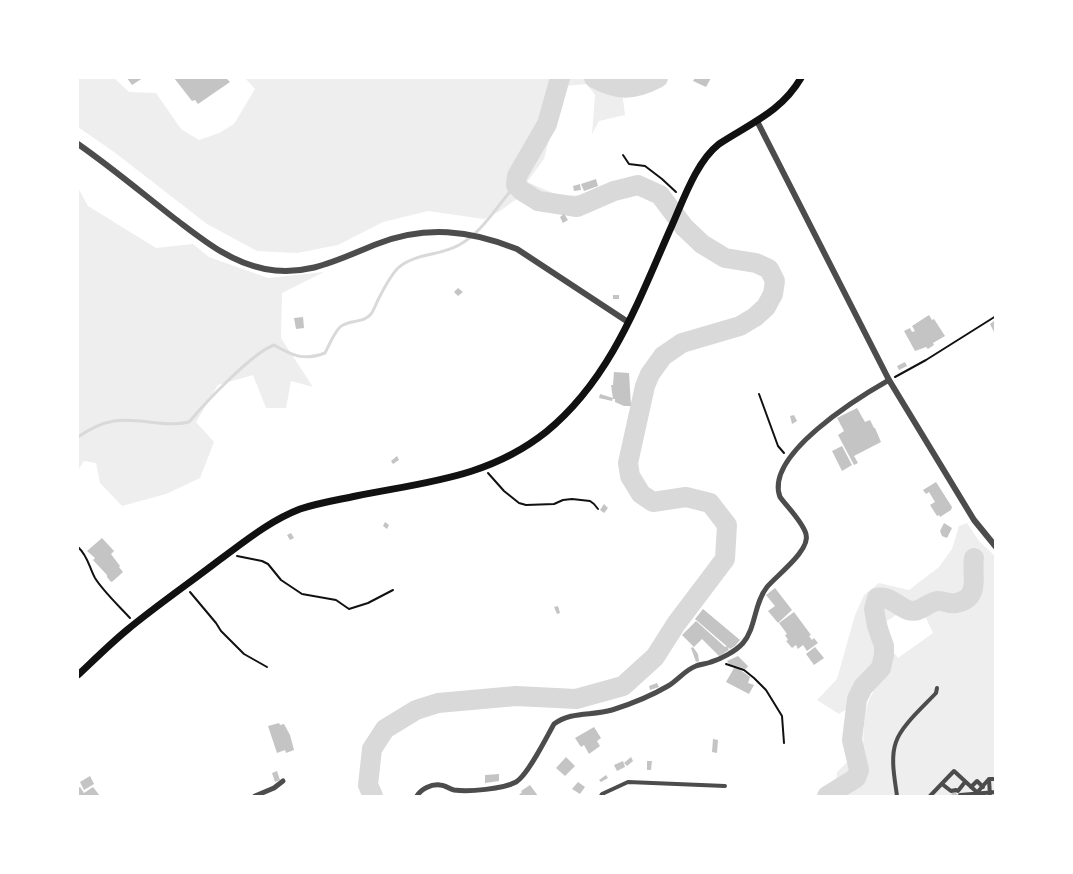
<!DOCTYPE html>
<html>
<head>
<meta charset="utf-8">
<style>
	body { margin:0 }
	#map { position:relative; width:1073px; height:874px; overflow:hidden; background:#fff; font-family:"Roboto Condensed",sans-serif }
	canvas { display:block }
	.frame { position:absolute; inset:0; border:79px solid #fff; pointer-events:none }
</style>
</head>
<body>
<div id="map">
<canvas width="1073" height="874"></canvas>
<div class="frame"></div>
</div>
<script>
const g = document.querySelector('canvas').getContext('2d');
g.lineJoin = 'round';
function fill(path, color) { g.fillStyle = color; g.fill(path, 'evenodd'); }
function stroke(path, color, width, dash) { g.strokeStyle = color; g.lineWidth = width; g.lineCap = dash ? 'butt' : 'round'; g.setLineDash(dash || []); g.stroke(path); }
fill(new Path2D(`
	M 78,78 L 114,78 L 129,92 L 156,93 L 181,129 L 199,140 L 219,133 L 234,124 L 255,89 L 245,78 L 655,78 L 621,84 L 625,115 L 599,121 L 592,134 L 595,95 L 587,84 L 563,86 L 544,159 L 527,182 L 560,196 L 580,195 L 576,201 L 552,200 L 525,193 L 500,211 L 484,219 L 428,211 L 383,222 L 338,245 L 297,253 L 257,251 L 207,224 L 114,152 L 78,127 Z
	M 78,188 L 88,206 L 156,248 L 193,244 L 209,257 L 268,278 L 324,272 L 282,293 L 281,338 L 313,387 L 291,381 L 286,408 L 266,408 L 253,375 L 218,385 L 196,422 L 214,442 L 200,478 L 166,494 L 122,506 L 100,483 L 96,463 L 84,461 L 78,470 Z
	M 967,523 L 979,541 L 995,556 L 995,796 L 834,796 L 837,772 L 863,747 C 864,729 863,706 874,691 L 839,714 L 817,700 L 837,679 L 855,615 L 864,595 L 879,583 L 909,590 L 939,567 L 952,549 L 959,526 ZM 902,611 L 925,616 L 933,633 L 898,658 L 891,649 L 887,621 Z`), '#eee');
stroke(new Path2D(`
	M 78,437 C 88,430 102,423 114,421 C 140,417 163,428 189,422 C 206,402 252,353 274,345 C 293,356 304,361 325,353 C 329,345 334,333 340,327 C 349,319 363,324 371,314 C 374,310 376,304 378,300 C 383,290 390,276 398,268 C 415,253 440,256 459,245 C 484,231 497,205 516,185`), '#d9d9d9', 3);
stroke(new Path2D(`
	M 594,78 C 618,91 633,91 658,78
	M 373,796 L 368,785 L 372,749 L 385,729 L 416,710 L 438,703 L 516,696 L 576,699 L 623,686 L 655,657 L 676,624 L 725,559 L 727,525 L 710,503 L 686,497 L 653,502 L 641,494 L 630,476 L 628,463 L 645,386 L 650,374 L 663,356 L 682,343 L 740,326 L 755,317 L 766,307 L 773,294 L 775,281 L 769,269 L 756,263 L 725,258 L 702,244 L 684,227 L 660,195 L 638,185 L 614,191 L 577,207 L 538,201 L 522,191 L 516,185 L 517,176 L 547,124 L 560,78
	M 827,796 L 856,778 L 859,770 L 852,740 L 857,699 L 863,687 L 881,668 L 884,655 L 884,646 L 877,626 L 874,609 L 877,598 C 889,595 897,606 908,610 C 920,614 926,603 937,601 C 943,600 950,605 956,603 C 982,598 971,574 974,558`), '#d9d9d9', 20);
fill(new Path2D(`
	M 127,78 L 143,78 L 132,85 Z
	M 174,78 L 180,79 L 182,78 L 226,78 L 230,82 L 198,104 L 195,100 L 192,101 Z
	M 695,78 L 711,78 L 706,87 L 693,81 Z
	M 596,179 L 598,186 L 584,191 L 581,184 Z
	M 580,184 L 581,190 L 574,191 L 573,186 Z
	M 564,214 L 568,220 L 563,223 L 560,217 Z
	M 458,288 L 463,292 L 458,296 L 454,292 Z
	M 613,295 L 619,295 L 619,299 L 613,299 Z
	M 929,315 L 932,320 L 934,319 L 945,336 L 933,343 L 934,345 L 928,349 L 926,347 L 915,351 L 904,331 L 910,328 L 912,332 L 915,331 L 912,326 Z
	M 303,317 L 304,328 L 296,329 L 294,318 Z
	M 994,321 L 996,331 L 994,332 L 990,324 Z
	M 905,362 L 907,366 L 899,370 L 897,366 Z
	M 614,372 L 629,373 L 631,406 L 624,406 L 615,402 L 615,399 L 613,399 L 611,385 L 613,385 Z
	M 600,394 L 613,398 L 612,401 L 599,398 Z
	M 857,408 L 865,422 L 870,420 L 874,428 L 875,428 L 881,442 L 854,456 L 858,463 L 854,465 L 838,435 L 844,431 L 837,418 Z
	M 794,415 L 797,421 L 792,424 L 790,416 Z
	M 842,446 L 852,465 L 842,471 L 832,451 Z
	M 397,456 L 399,460 L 393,464 L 391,461 Z
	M 936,482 L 952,507 L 951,510 L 940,517 L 939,515 L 937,516 L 930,505 L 935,502 L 929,492 L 926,494 L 923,490 Z
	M 604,504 L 608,508 L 604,513 L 600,510 Z
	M 385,522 L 389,525 L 387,529 L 383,526 Z
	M 944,523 L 952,528 L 947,538 L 942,536 L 940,531 Z
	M 291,533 L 294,538 L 290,540 L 287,535 Z
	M 102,538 L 114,551 L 111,554 L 120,566 L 119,567 L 123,572 L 113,581 L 111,582 L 107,577 L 107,575 L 93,560 L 95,558 L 87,551 Z
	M 775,588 L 792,610 L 778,623 L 768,611 L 775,606 L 766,595 Z
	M 558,606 L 560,613 L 557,614 L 554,607 Z
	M 703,609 L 740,640 L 735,646 L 730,649 L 695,619 Z
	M 794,612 L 811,635 L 809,636 L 812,640 L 814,638 L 818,643 L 807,651 L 803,645 L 798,649 L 796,645 L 792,648 L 786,641 L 788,640 L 785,635 L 787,634 L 779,623 Z
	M 696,621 L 725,647 L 727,646 L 729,650 L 719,656 L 702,639 L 694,647 L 682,635 Z
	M 693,647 L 698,654 L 699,661 L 696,662 L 691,648 Z
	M 815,647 L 824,658 L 814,665 L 806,654 Z
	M 738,656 L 748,666 L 746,669 L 729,664 L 727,661 Z
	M 734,668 L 739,669 L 750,677 L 748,683 L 754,685 L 749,694 L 726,682 Z
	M 657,683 L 659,687 L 650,690 L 649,686 Z
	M 279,723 L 280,725 L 284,724 L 290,735 L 294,750 L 286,753 L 285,750 L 277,753 L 268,726 Z
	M 594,727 L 601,738 L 597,741 L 600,746 L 589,754 L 584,745 L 581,747 L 575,738 Z
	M 713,739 L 718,740 L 717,753 L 712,752 Z
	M 566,757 L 575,766 L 565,776 L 556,768 Z
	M 631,757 L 633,761 L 627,766 L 624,763 Z
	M 623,761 L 625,767 L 617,771 L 614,765 Z
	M 647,761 L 652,761 L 651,770 L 647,770 Z
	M 277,771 L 280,780 L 275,782 L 272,773 Z
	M 499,774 L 499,781 L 485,783 L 485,775 Z
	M 606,775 L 608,778 L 601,782 L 599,780 Z
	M 90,776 L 94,784 L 84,790 L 80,782 Z
	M 578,782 L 585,787 L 580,794 L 572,789 Z
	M 530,785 L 538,796 L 520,796 L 519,795 L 522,792 L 521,791 Z
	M 80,787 L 84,793 L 93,787 L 100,796 L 78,796 L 78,788 Z
	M 955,791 L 958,796 L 951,796 L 952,792 Z`), '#c4c4c4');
stroke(new Path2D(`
	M 623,155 L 629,164 L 645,166 L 662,179 L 676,192
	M 895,377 L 926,360 L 996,316
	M 759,394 L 778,446 L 784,453
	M 488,473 L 504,491 L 519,503 L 526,505 L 554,504 L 563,500 L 572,499 L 590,501 L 594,504 L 598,509
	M 78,547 C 88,556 89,567 95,578 C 103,591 119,606 130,618
	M 237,556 L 262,561 L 268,564 L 281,580 L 302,594 L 336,600 L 349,609 L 368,603 L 393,590
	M 190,592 L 216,623 L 221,631 L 244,654 L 267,667
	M 726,664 L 744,670 L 754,678 L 766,690 L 782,716 L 784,743`), '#111', 2);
stroke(new Path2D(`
	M 989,779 L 990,796
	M 942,784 L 951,791 L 956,790 L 958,791 L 965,782
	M 971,787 L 977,781 L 983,787
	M 960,795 L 996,792
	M 601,796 L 602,794 L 628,782 L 725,786
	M 897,796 C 895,780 890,758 896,742 C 901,726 924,706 936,693 L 937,688
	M 930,796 L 954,771 L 981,796
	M 974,796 L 989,779 L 996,779`), '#4c4c4c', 4);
stroke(new Path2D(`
	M 255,796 L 274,788 L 283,781
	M 417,796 C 421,789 431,784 440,785 C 445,785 449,789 454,790 C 469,792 503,789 516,782 C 528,775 546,738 554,724 C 571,711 592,716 612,710 C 631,704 651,696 668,686 C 678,680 685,670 696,666 C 700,664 706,664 711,662 C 721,659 736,651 743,643 C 756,628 754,603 767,587 C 777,575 811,550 806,534 C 802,521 788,508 780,497 C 764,455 859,397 889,380`), '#4c4c4c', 5);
stroke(new Path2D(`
	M 757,121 L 889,380 L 974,520 L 996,547
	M 78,144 C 111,167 142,193 174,218 C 202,239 229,262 265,269 C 308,277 339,259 377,244 C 425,225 470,230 517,249 L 628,322`), '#4c4c4c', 6);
stroke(new Path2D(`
	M 78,675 C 94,660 110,644 127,630 C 156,606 188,584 218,561 C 244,542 269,521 300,509 C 318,503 337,500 356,496 C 425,482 488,478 546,432 C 612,378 639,299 673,223 C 684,198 697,161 719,144 C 751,123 781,112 801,78`), '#111', 7);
</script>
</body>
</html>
